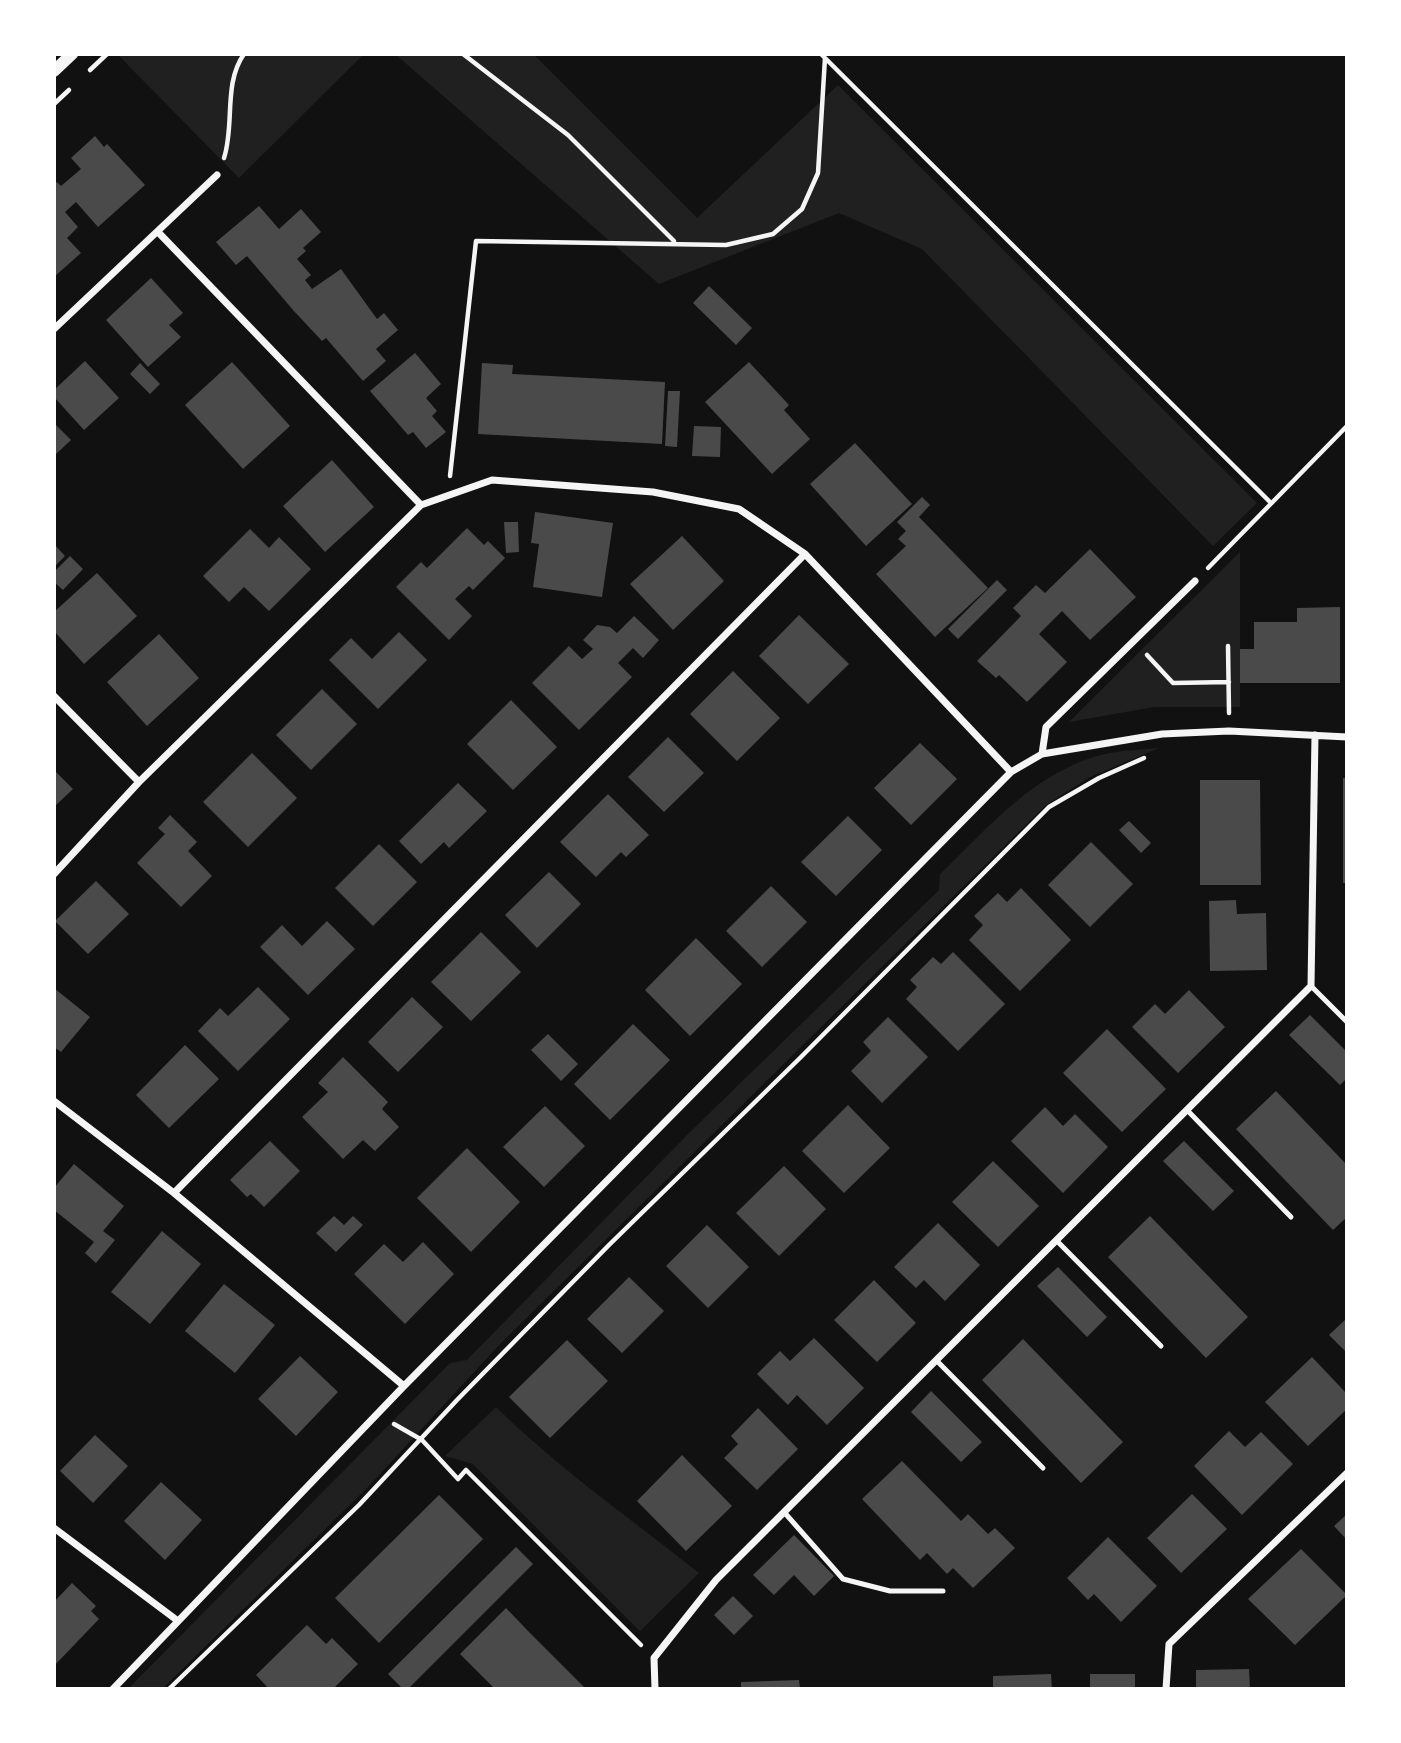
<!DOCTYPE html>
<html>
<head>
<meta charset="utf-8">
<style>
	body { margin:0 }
	#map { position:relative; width:1401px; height:1743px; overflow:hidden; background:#111; font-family:"DM Sans",sans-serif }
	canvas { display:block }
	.frame { position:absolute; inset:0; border:56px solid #fff; pointer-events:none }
</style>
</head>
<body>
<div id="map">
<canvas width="1401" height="1743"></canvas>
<div class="frame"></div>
</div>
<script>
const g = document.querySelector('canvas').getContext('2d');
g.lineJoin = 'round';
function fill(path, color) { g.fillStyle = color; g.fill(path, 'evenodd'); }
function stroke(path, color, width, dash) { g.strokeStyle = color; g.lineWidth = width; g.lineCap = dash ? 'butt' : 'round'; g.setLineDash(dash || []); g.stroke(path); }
fill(new Path2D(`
	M 117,54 L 364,54 L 239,178 Z
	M 395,54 L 533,54 L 697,218 L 838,85 L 1257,503 L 1213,546 L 922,249 L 839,213 L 659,284 Z
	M 1240,552 L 1240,707 L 1154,707 L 1069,722 Z
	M 1159,748 L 1090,777 L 1046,805 L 499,1345 L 368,1487 L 162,1689 L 128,1689 L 450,1363 L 467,1360 L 689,1133 L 939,890 L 940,874 C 990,826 1035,771 1105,754 C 1122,750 1141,750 1159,748 Z
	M 496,1407 C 558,1468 631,1519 699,1573 L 640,1631 L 473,1464 L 445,1456 Z`), '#202020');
fill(new Path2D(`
	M 95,136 L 104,147 L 107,144 L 145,185 L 98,227 L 76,202 L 65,212 L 78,227 L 67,238 L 81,253 L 54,277 L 54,185 L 57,182 L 61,186 L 81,169 L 71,158 Z
	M 259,206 L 279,229 L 301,209 L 321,232 L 303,248 L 306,251 L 297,259 L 311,275 L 305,280 L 312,289 L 341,269 L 377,319 L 384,313 L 398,330 L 376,349 L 386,361 L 363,381 L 326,338 L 322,341 L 293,310 L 247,256 L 236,265 L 216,242 Z
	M 151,278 L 183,313 L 169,325 L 181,337 L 148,367 L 106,320 Z
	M 709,286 L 752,328 L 736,345 L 693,303 Z
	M 415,353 L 441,384 L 426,398 L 437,411 L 432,416 L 446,432 L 426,448 L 413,432 L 408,435 L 370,391 Z
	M 85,361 L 119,398 L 84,430 L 54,397 L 54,390 Z
	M 232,362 L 290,426 L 243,469 L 185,405 Z
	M 749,362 L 789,405 L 784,410 L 810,439 L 772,474 L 705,402 Z
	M 140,363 L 160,384 L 150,394 L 130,374 Z
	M 482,363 L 513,365 L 512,374 L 665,382 L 662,444 L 478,434 Z
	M 668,391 L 680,391 L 677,447 L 665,446 Z
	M 54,423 L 71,440 L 54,456 Z
	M 694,426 L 721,427 L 720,457 L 692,456 Z
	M 855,443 L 912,504 L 866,546 L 810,484 Z
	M 332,460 L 374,507 L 325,552 L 283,506 Z
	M 922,497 L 930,505 L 919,517 L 988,588 L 935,637 L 876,574 L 906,546 L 898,539 L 906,531 L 897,522 Z
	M 535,512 L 613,523 L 602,597 L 533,587 L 539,544 L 531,543 Z
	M 504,522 L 518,522 L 519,552 L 506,553 Z
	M 467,528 L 484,545 L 488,541 L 505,558 L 473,590 L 469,586 L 455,599 L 472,616 L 449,640 L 396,587 L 421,562 L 427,568 Z
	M 250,529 L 269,548 L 279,537 L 311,569 L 269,611 L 244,587 L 229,602 L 203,576 Z
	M 682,536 L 724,581 L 673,630 L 630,584 Z
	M 54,544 L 65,556 L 54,567 Z
	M 1090,549 L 1136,597 L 1090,640 L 1062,611 L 1039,634 L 1067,662 L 1027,702 L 999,675 L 996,678 L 977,661 L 1021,616 L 1013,608 L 1036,585 L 1045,593 Z
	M 70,556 L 83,569 L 63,590 L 54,582 L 54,572 Z
	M 97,573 L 137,616 L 84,664 L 54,631 L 54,612 Z
	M 997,580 L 1007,590 L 958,639 L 948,629 Z
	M 1340,607 L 1340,683 L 1240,683 L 1240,649 L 1254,649 L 1254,622 L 1297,622 L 1297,608 Z
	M 799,615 L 849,664 L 808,704 L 759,656 Z
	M 634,616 L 659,640 L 643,658 L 633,648 L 618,663 L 632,677 L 579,730 L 532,683 L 569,646 L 582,659 L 593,649 L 583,640 L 597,625 L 610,627 L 617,633 Z
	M 399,632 L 427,660 L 378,709 L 329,660 L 351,638 L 372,659 Z
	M 159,634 L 199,678 L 147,726 L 107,682 Z
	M 733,671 L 780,718 L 737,761 L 690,714 Z
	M 322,689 L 357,724 L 311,770 L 276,735 Z
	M 511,700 L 557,747 L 513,790 L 467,744 Z
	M 668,737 L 704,773 L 664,812 L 628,777 Z
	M 920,743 L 957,779 L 911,825 L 874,788 Z
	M 252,753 L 297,798 L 248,847 L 203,802 Z
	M 54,770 L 73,789 L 54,807 Z
	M 1343,778 L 1347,778 L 1347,883 L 1343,883 Z
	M 1200,780 L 1260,780 L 1261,885 L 1200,885 Z
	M 458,783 L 487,811 L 449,848 L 444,842 L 421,864 L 399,841 Z
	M 608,794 L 649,835 L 626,857 L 621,852 L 596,877 L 560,842 Z
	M 170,815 L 197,842 L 188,851 L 212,876 L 181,907 L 137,863 L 165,834 L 158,828 Z
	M 848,816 L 882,850 L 836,896 L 801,862 Z
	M 1129,821 L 1151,843 L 1141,853 L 1119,830 Z
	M 1091,842 L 1133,884 L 1090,927 L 1048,885 Z
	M 379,844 L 417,882 L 373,926 L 335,888 Z
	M 549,872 L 581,904 L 537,948 L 505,915 Z
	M 96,881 L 129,914 L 88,954 L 55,921 Z
	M 771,886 L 807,922 L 762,967 L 726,931 Z
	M 1021,888 L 1071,940 L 1020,991 L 969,940 L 983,925 L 974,916 L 998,893 L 1007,902 Z
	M 1236,900 L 1237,914 L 1266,913 L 1267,970 L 1210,971 L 1209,901 Z
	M 327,921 L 355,949 L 308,995 L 260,947 L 282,925 L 302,946 Z
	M 481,932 L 521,972 L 471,1021 L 431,982 Z
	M 696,938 L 742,984 L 690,1036 L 645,990 Z
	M 953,952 L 1005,1004 L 958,1051 L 906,999 L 917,987 L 910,980 L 933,957 L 941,964 Z
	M 258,987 L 290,1019 L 238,1071 L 198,1031 L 220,1008 L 228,1016 Z
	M 54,988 L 90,1017 L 61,1052 L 54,1047 Z
	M 1189,990 L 1225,1027 L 1178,1073 L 1132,1027 L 1155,1004 L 1165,1014 Z
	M 412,997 L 443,1027 L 398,1072 L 368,1042 Z
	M 1310,1015 L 1347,1052 L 1347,1078 L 1340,1085 L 1289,1035 Z
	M 888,1017 L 928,1057 L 882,1103 L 851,1071 L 871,1051 L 863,1042 Z
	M 633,1024 L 670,1060 L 610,1120 L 574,1084 Z
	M 1107,1029 L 1166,1089 L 1122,1132 L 1063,1073 Z
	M 548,1034 L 578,1064 L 561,1081 L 531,1050 Z
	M 185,1045 L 219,1079 L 169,1128 L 136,1095 Z
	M 343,1057 L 388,1102 L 382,1109 L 399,1127 L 375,1151 L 363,1140 L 343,1159 L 302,1117 L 328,1092 L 318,1083 Z
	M 1276,1091 L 1347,1165 L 1347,1217 L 1333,1230 L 1236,1129 Z
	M 848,1105 L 890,1148 L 844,1193 L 802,1151 Z
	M 545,1106 L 585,1146 L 544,1187 L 503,1147 Z
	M 1045,1107 L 1063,1126 L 1075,1114 L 1108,1147 L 1063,1193 L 1011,1141 Z
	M 270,1141 L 300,1171 L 264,1207 L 251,1194 L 247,1197 L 230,1180 Z
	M 1184,1141 L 1234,1191 L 1213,1211 L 1163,1161 Z
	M 467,1148 L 520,1202 L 471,1252 L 417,1198 Z
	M 993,1161 L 1039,1206 L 998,1247 L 952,1202 Z
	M 74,1164 L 124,1206 L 103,1231 L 115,1240 L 96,1263 L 85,1253 L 94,1242 L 54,1210 L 54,1188 Z
	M 784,1166 L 826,1209 L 779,1256 L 736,1213 Z
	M 334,1216 L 344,1225 L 353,1216 L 363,1225 L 336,1252 L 316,1233 Z
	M 1150,1216 L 1248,1317 L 1206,1358 L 1108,1257 Z
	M 938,1223 L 980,1265 L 945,1301 L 924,1280 L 916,1288 L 894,1267 Z
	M 707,1225 L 749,1267 L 708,1308 L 666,1266 Z
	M 162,1231 L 201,1264 L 150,1324 L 111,1292 Z
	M 423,1242 L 454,1274 L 405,1324 L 354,1274 L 384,1244 L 403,1262 Z
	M 1058,1267 L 1107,1317 L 1087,1337 L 1037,1286 Z
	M 629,1277 L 664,1311 L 622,1353 L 587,1319 Z
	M 874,1280 L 916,1323 L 877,1362 L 834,1320 Z
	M 224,1284 L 275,1325 L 235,1373 L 185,1331 Z
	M 1347,1318 L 1347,1353 L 1329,1335 Z
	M 814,1338 L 864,1388 L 827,1425 L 797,1395 L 788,1405 L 757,1374 L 780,1351 L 790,1361 Z
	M 1023,1339 L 1123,1442 L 1081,1483 L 982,1380 Z
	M 567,1340 L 608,1381 L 550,1438 L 509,1397 Z
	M 300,1356 L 338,1392 L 296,1436 L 258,1399 Z
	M 1312,1357 L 1347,1394 L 1347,1409 L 1308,1446 L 1265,1402 Z
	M 931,1391 L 982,1442 L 961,1462 L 911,1412 Z
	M 758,1408 L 798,1449 L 757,1490 L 724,1458 L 738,1444 L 731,1436 Z
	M 1229,1431 L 1245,1447 L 1261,1432 L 1293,1464 L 1242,1515 L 1194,1466 Z
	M 95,1435 L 128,1466 L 93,1503 L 60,1471 Z
	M 682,1455 L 732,1506 L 686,1551 L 637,1501 Z
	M 902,1461 L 961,1521 L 968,1514 L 988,1534 L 995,1528 L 1015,1548 L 973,1588 L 953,1568 L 947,1574 L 927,1553 L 920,1560 L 862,1499 Z
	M 161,1482 L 202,1520 L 165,1560 L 124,1521 Z
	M 1192,1494 L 1227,1529 L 1181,1573 L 1147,1538 Z
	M 439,1495 L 483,1539 L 379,1643 L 335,1598 Z
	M 1347,1514 L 1347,1540 L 1334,1526 Z
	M 794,1535 L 834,1576 L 814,1596 L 794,1575 L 774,1595 L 753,1575 Z
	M 1108,1537 L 1157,1586 L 1121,1622 L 1094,1594 L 1088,1600 L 1067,1578 Z
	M 516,1547 L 533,1564 L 408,1689 L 403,1689 L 388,1674 Z
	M 1301,1549 L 1347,1595 L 1295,1645 L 1248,1599 Z
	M 72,1583 L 96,1606 L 91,1611 L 99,1619 L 54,1666 L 54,1602 Z
	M 733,1596 L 753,1616 L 734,1635 L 714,1615 Z
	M 506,1608 L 530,1633 L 586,1689 L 495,1689 L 460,1654 Z
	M 307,1625 L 326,1644 L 332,1638 L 358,1664 L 333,1689 L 269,1689 L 256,1675 Z
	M 1249,1669 L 1250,1689 L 1196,1689 L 1196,1670 Z
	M 1051,1674 L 1052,1689 L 993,1689 L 993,1676 Z
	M 1090,1674 L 1135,1674 L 1135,1689 L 1090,1689 Z
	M 799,1680 L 800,1689 L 741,1689 L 741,1682 Z`), '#4a4a4a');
stroke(new Path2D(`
	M 463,54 L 568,135 L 674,241
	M 821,54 L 1271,503
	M 90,70 L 107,54
	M 54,104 L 69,90
	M 224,158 C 235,124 223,84 244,54
	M 450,476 L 476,241 L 726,245 L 773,234 L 802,209 L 818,173 L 825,58
	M 1208,568 L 1347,426
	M 1228,646 L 1229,713
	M 1147,655 L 1173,683 L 1229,682
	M 394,1424 L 422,1440 L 458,1479 L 466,1470 L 641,1645
	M 169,1689 L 359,1505 L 457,1400 L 609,1245 L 801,1057 L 1049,807 L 1099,778 L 1144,758`), '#f5f5f5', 4.5);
stroke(new Path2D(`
	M 1311,986 L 1347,1022
	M 1187,1110 L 1291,1217
	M 1056,1240 L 1161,1346
	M 936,1360 L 1043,1468
	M 784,1512 L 843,1579 L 890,1591 L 943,1591`), '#f5f5f5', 5);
stroke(new Path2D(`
	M 158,232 L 421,505
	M 54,329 L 217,175
	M 54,696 L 139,782
	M 1042,754 L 1046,727 L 1195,581
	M 54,874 L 139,782 L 421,505 L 492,480 L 653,492 L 739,509 L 805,554 L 1011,772
	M 54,1101 L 174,1193 L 404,1386
	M 174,1193 L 805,554
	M 54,1528 L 178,1621
	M 113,1689 L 404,1386 L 1011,772 L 1042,754 L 1162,734 L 1229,731 L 1347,737
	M 655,1689 L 654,1658 L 716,1580 L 1311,986 L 1315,735
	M 1166,1689 L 1169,1644 L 1347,1473`), '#f5f5f5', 7);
stroke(new Path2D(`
	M 54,71 L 72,54`), '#f5f5f5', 12);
</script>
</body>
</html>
